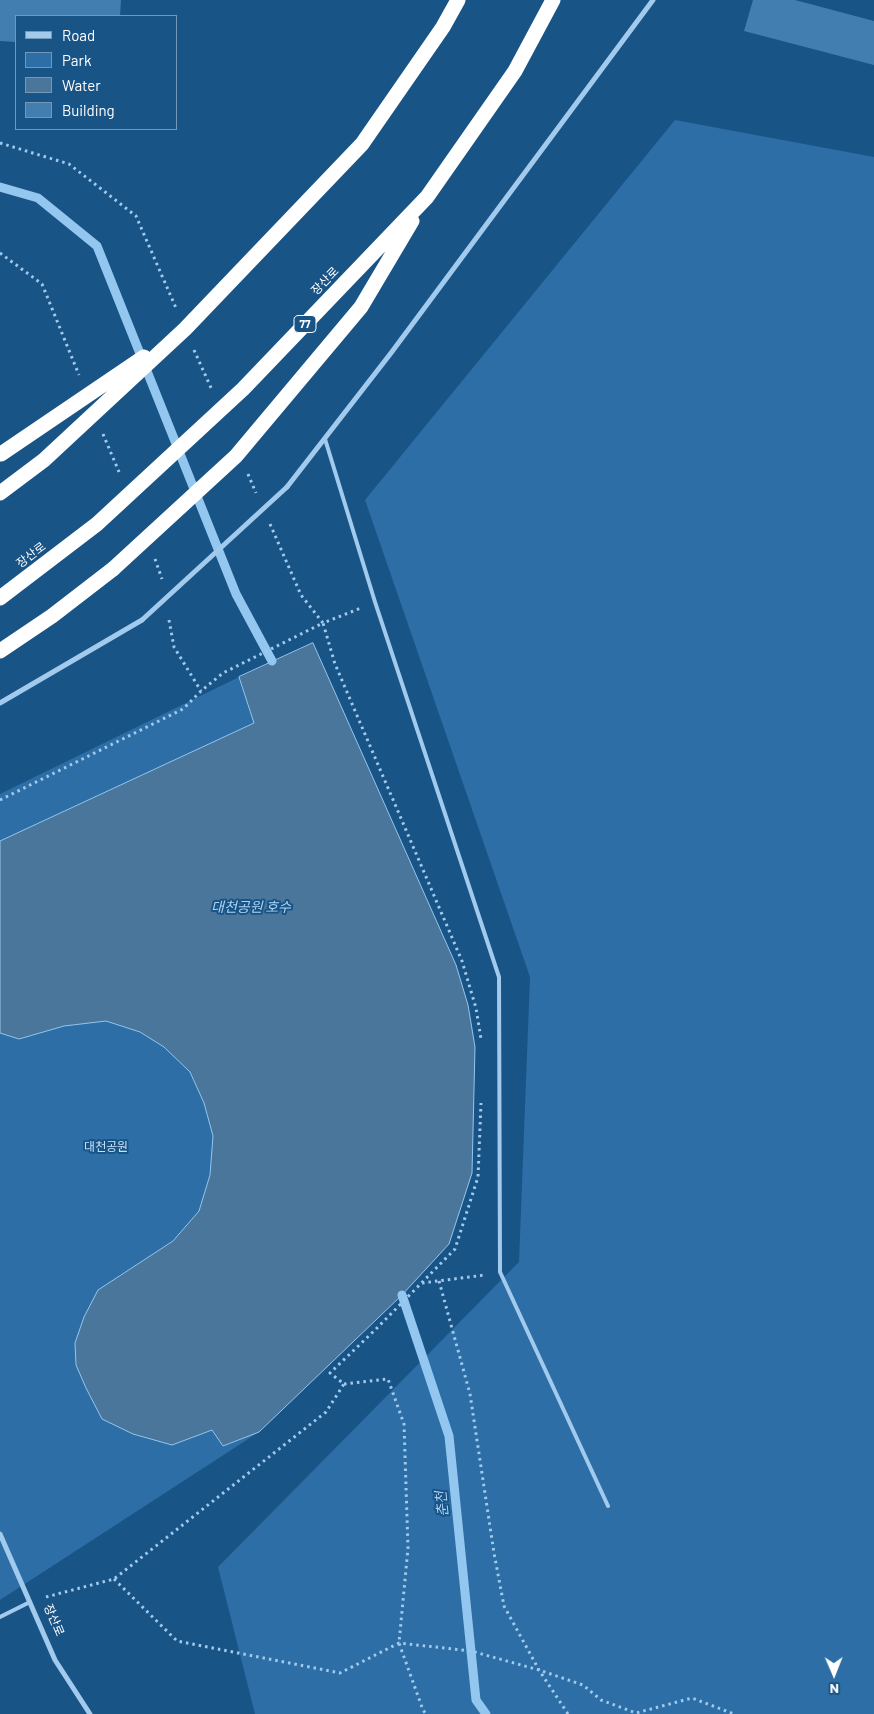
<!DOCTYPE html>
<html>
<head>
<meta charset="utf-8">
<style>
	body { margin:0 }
	#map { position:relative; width:874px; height:1714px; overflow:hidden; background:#195487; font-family:Barlow,sans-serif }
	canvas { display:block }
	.legend { position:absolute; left:15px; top:15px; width:162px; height:115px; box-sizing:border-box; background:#195487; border:1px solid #7598b7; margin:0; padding:6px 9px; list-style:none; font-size:15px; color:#fff }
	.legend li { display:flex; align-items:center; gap:10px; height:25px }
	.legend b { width:25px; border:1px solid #7598b7 }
	.north { position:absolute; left:809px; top:1649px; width:50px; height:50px; -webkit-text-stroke:4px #195487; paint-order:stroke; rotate:179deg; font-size:14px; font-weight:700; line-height:20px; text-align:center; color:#fff }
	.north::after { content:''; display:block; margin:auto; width:18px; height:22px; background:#fff; clip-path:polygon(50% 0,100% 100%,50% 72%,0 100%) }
</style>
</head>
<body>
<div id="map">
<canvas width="874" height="1714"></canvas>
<ul class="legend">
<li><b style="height:6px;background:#a1caed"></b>Road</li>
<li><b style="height:14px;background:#2c6ea5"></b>Park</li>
<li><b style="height:14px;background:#4b769c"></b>Water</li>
<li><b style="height:14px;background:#427eb0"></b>Building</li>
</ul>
<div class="north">N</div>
</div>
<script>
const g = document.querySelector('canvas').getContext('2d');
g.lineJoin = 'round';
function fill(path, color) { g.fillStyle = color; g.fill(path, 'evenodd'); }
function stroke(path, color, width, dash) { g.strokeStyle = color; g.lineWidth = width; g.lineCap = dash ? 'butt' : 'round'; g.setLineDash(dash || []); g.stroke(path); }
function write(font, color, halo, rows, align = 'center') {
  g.font = font + ' Barlow,"Noto Sans KR",sans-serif'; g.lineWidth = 4; g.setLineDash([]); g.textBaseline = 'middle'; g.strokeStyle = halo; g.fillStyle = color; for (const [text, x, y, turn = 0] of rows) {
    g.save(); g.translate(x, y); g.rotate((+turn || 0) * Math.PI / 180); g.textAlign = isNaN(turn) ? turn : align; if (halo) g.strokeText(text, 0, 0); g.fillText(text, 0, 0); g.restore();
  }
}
fill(new Path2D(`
	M 675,120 L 874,157 L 874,1714 L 255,1714 L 218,1567 L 519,1262 L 530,977 L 365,500 Z
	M 239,677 L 254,723 L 0,841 L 0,794 Z
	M 106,1021 L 140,1032 L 164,1047 L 190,1072 L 204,1103 L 213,1136 L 210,1175 L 199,1211 L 173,1241 L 98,1290 L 172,1444 L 212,1430 L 223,1446 L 259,1432 L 0,1600 L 0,1033 L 19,1039 L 64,1026 Z`), '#2c6ea5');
const water = new Path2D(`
	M 313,643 L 456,965 L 468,1005 L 475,1047 L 472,1173 L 449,1244 L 402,1295 L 259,1432 L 223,1446 L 212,1430 L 172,1445 L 133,1434 L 102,1419 L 86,1388 L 76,1365 L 75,1343 L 84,1317 L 98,1290 L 173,1241 L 199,1211 L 210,1175 L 213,1136 L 204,1103 L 190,1072 L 164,1047 L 140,1032 L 106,1021 L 64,1026 L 19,1039 L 0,1033 L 0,841 L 254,723 L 239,677 Z`);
fill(water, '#4b769c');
stroke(water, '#93c7ef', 1);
stroke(new Path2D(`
	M 0,187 L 38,198 L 97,246 L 236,594 L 272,661
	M 402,1295 L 449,1436 L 476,1700 L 486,1714`), '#93c7ef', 9);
fill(new Path2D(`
	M 0,0 L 121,0 L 120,16 L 16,16 L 16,42 L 0,41 Z
	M 753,0 L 795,0 L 874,21 L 874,65 L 744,31 Z`), '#427eb0');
stroke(new Path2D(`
	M 0,143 L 69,164 L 136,216 L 176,308
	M 0,253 L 42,284 L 79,375
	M 194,350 L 212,390
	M 103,434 L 119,472
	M 248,474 L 256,493
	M 270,524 L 301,595 L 323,623 L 361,608
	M 155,559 L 162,579
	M 169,620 L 174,647 L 201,691
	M 0,800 L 183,709 L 201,691 L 223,673 L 323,623 L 335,664 L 462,961 L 476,1008 L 481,1039
	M 439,1281 L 470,1394 L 494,1553 L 504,1606 L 539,1670 L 568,1714
	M 422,1283 L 485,1275
	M 344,1384 L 388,1379 L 404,1424 L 408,1548 L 399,1643 L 423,1710 L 426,1714
	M 114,1579 L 177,1641 L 340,1673 L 399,1643 L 471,1651 L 539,1670 L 583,1685 L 601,1700 L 636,1713 L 692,1698 L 734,1714
	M 46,1597 L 114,1579 L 326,1412 L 344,1384 L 330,1373 L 375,1330 L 455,1249 L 478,1177 L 481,1103`), '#a1caed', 3, [2.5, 4]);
stroke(new Path2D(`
	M 325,439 L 375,602 L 499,977 L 500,1272 L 608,1506
	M 0,1617 L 30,1602`), '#a1caed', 4);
stroke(new Path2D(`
	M 287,487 L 391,353 L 653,0
	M 0,703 L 142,620
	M 0,1534 L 55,1660 L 90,1714`), '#a1caed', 5);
stroke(new Path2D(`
	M 0,651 L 52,616 L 113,569`), '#fff', 15);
stroke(new Path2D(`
	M 142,620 L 287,487`), '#a1caed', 5);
stroke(new Path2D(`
	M 1,454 L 144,357
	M 0,493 L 44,460 L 185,329 L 362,144 L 443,27 L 458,0
	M 113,569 L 236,456 L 361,307 L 412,221
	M 0,598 L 97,524 L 243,389 L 427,197 L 515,71 L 553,0`), '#fff', 15);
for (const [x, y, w] of [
	[305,324,22]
]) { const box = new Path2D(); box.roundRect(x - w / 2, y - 8.5, w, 17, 4); g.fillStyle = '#195487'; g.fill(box); stroke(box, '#fff', 1); }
write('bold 11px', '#fff', null, [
	["77",305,324]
]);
write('12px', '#fff', '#195487', [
	["장산로",325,281,-46],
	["장산로",31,555,-37],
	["장산로",54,1620,67]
]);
write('12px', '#c6e2f9', '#195487', [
	["대천공원",106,1147]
]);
write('italic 14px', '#acd4f4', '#195487', [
	["대천공원 호수",251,907],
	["춘천",442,1504,-96]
]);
</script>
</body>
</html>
